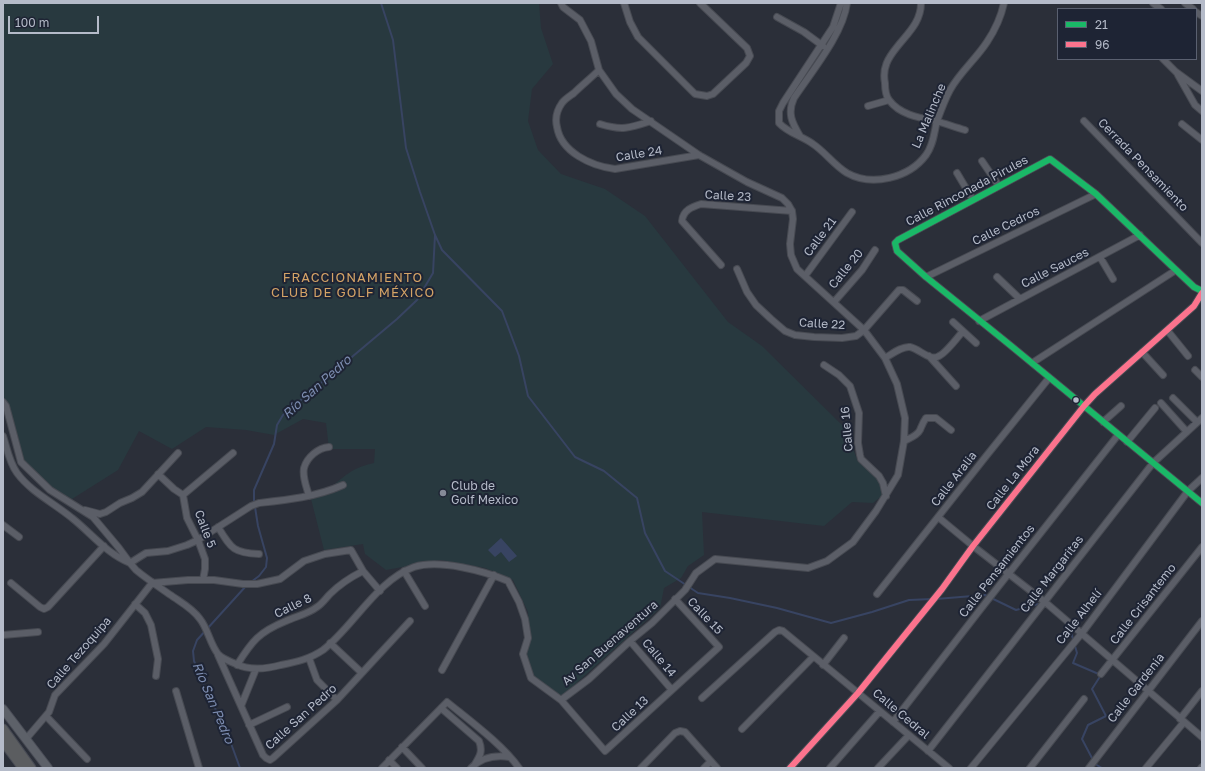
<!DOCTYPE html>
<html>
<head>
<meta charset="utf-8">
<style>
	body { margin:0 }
	#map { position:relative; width:1205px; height:771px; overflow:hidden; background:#2b2f39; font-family:"Golos Text",sans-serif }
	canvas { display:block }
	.frame { position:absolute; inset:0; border:4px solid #b5bbc9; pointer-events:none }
	.legend { position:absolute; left:1057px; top:8px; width:140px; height:52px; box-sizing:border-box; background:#1e2434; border:1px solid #5a6070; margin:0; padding:5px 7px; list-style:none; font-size:12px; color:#b5bbc9 }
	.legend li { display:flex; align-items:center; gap:8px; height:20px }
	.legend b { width:20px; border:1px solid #5a6070 }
	.scale { position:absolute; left:8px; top:16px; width:91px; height:18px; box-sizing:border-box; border:2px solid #b5bbc9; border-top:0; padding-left:5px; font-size:12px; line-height:14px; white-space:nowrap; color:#b5bbc9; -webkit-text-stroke:3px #1e2434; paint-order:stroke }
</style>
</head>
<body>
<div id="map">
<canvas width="1205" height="771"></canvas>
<div class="frame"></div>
<ul class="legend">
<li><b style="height:5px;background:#1ab867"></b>21</li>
<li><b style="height:5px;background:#fc738d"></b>96</li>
</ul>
<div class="scale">100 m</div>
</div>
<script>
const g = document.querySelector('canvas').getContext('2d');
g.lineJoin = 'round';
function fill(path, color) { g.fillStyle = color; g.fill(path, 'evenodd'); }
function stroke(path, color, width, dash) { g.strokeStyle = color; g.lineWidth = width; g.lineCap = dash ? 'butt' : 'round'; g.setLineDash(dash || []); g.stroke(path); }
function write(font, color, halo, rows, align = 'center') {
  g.font = font + ' "Golos Text",sans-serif'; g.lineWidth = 4; g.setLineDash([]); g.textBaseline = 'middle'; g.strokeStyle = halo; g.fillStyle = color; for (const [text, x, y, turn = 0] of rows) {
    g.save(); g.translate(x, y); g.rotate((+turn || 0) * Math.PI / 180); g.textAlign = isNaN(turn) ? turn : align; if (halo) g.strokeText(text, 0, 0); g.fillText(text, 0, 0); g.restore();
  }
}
fill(new Path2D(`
	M 3,3 L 539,3 L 541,28 L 553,64 L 532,89 L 528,121 L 538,150 L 561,174 L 605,189 L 645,216 L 728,322 L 762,346 L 845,428 L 857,459 L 876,474 L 883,485 L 883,495 L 873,503 L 852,502 L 824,526 L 702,512 L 704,555 L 688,566 L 681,578 L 664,588 L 660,608 L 561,697 L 534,677 L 524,657 L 529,636 L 528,612 L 513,580 L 485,568 L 441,560 L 386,570 L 365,554 L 363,544 L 324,550 L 311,499 L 336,492 L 335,484 C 349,472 356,467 374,463 L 375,449 L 329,449 L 326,423 L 303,419 L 274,435 L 246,430 L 206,427 L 172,449 L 139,431 L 118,470 L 72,499 L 51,487 L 19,456 L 3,407 Z`), '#28393f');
fill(new Path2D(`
	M 501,538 L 517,556 L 509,562 L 501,552 L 495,557 L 488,550 Z`), '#384462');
stroke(new Path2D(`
	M 381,3 L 393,40 L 406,148 L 420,192 L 435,235 L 442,250 L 502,311 L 519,356 L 528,396 L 575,457 L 604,471 L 637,498 L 645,533 L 665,571 L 698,593 L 730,598 L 777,608 L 831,623 L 872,612 L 909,600 L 932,599
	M 254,502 L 254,490 L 274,444 L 277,425 L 283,415 L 397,319 L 417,300 L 433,273 L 435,235
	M 251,582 L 259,576 L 266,567 L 267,558 L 258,526 L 255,507
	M 936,599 L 985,595 L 1016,610 L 1042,603
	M 1069,625 L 1077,653 L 1073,663 L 1101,675 L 1092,689 L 1106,716 L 1088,725 L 1082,739 L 1093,760
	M 1095,764 L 1102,768
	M 240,768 L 229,738 L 205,687 L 194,661 L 193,651 L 197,640 L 246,586`), '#384462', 2);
const minor = new Path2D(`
	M 624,3 L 630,22 L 638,37 L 695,94 L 707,96 L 713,94 L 746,63 L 750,56 L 747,48 L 700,3
	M 841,3 L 833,27 L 783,103 L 779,111 L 779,123 C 788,133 802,136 813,144 C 825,152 834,165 847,173 C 872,187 909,178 926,155 C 934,144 934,132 937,121 C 941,110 945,99 950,90 C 960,72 976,59 987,42 C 995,30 1001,17 1004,3
	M 921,3 C 921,22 908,33 897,47 C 888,58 882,68 885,83 C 885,88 886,96 889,100 C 900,115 920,118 936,121 C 946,124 955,127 965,130
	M 1153,3 L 1161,9
	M 1185,3 L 1193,9
	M 1196,12 L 1202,16
	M 777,17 L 804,32 L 823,46
	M 1163,59 L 1176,72 L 1202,91
	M 599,70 C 591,78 582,85 574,93 C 570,96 565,99 562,103 C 557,110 555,119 557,127 C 561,152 591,166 615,169 L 699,155
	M 1178,75 L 1195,105 L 1202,111
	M 868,106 L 889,100
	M 1084,121 L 1202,243
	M 600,124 C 622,131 630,128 651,121
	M 1182,124 L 1202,140
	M 800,136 C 792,123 787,113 794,98 C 812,71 843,34 847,3
	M 982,161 L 999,186
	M 957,173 L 973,200
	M 1100,257 L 1113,279
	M 721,265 L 682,221 C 683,210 692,207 701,204 L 792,211
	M 737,269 L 747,292 L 756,305 L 771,319 L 785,331 L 795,335 L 814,337 L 842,338 L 856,336 L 864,330 L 899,290 L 903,290 L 917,301
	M 805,276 L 852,212
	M 926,277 L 1096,194
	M 997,277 L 1020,299
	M 1202,291 L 1194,287 L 1176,270 L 1096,194 L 1050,159 L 898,240 L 895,243 L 897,251 L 926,277 L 1010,345 L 1202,503
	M 834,302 L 862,270 L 875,250
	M 979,321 L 1140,235
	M 953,322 L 976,343
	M 1167,330 L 1188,356
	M 1142,352 L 1163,375
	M 929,356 L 956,386
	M 885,358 C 892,354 902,346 910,347 C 920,349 930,362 939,356 C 946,353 958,337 963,331
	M 1032,363 L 1176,270
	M 824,365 L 839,375 L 850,386 L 859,413 L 858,443 L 860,455 L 861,459 L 879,476 L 883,483 L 886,496
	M 1195,370 L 1202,377
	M 1173,398 L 1197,422
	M 3,402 L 6,406 L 21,462 L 50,490 L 93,517 L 119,548 L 130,563 L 136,570 C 148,580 162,589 175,598 C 184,604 194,610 200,619 C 208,629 210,644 218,654 C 221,658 231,662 236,664 C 250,671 266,669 281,665 C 296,662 310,659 323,650 C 353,627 377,580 414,567 C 440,559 484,571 508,581 L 519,602 L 525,619 L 528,638 L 523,654 L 531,678 L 561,700 L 589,679 L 630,641 L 652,623 L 685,590 L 696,573 L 715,559 L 808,568 L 827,561 L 853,542 L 876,511 L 898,475 L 904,441 L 905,418 L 897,384 L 885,358 L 864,330 L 797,269 L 791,255 L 790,244 L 793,219 L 792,211 L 788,204 L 782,198 L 747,182 L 699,155 L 632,109 L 616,94 L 599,70 L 591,41 L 580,20 L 563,7 L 561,3
	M 1161,403 L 1187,432
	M 1103,422 L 1121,406
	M 3,436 C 7,448 9,462 17,473 C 31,492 54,503 72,518 C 91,533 107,554 130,563
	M 904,441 C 910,438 917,436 920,430 C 922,425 923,422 926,418 L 936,418 L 951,430
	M 1127,442 L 1155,408
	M 158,474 L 174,489 L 183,495 L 187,518 L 198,540 L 205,559 L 205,569 L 203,580
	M 183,495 L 233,453
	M 309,496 C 307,488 302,477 304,468 C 307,457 318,448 329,447
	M 85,510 L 100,514 L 106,512 L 120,503 L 132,498 L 142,492 L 178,453
	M 938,517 L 973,546 L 1045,602 L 1202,737
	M 3,525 L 19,537
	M 218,527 C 231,548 233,553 259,554
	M 130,563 L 146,553 L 168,551 L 187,545 L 198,540 L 251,506 L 259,503 C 287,500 316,497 343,485
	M 404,571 L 425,606
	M 11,583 L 40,607 L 44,609 L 48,607 L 104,546
	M 877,594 L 987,455 L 1049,378
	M 135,604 L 145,613 L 151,625 L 158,659 L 156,676
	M 3,635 L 38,632
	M 630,641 L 672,690
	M 330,643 L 362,673
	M 218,655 L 263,755 L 266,758 L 270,760 L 273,758 L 337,700 L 410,621
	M 309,658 L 317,680 L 337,700
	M 237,665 C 252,641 259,632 286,621 C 297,616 308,614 317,607 C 322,604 326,598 330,594 C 340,584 351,577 363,571
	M 823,665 L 844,638
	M 442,670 L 494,575
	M 1101,674 L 1202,547
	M 176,691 L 199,768
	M 702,698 L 775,632 L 779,630 L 783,631 L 949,768
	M 561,700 L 605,751 L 719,647 L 675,599
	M 241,706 L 256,669
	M 441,708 L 479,741 C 483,751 480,756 475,764
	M 46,716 L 87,759
	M 1180,719 L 1202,691
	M 893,722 L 983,606 L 1118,435
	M 249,725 L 287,707
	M 742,729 L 813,657
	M 26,739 L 49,712 L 55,695 L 104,644 L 152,583 L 188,580 L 214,580 L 243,584 L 257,584 L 280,579 L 304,561 L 325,554 L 351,550 L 363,571 L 380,591
	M 402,747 L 422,768
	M 928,751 L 1153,463 L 1202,418
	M 389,760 L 397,768
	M 382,768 L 447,702 C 469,720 503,745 519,768
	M 471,768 C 482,757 495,755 509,757
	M 641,768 L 675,733 L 680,731 L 685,732 L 717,768
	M 704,768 L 711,761
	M 790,768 L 858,693 L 942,589 L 973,546 L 1084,406 L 1095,394 L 1194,306 L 1202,293
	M 830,768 L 880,711
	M 878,768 L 909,735
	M 971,768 L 1082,633 L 1188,491 L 1202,478
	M 1030,768 L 1084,699
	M 1089,768 L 1202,621
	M 1146,768 L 1184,722
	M 1201,768 L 1202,767`);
const major = new Path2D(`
	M 3,709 L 48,768`);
const highway = new Path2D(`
	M 3,729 L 31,768
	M 3,741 L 23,768`);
stroke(minor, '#474a52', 8);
stroke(major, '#494c56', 10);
stroke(highway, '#484b55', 11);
stroke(minor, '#5b5e67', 6);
stroke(major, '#5d6169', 8);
stroke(highway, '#5b5d60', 9);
stroke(new Path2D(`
	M 1202,291 L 1194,287 L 1176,270 L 1096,194 L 1050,159 L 898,240 L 895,243 L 897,251 L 926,277 L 1010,345 L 1202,503`), '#1ab867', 6);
stroke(new Path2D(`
	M 790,768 L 858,693 L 942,589 L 973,546 L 1084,406 L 1095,394 L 1194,306 L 1202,293`), '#fc738d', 6);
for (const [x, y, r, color] of [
	[1076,400,3.5,"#b5bbc9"],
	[443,493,4,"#858a97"]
]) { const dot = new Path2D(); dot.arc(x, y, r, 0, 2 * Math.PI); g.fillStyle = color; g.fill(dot); stroke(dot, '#1e2434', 1.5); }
write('12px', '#b5bbc9', '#1e2434', [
	["La Malinche",929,116,-67],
	["Calle 24",639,154,-9],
	["Cerrada Pensamiento",1143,165,46],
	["Calle Rinconada Pirules",967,191,-28],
	["Calle 23",728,196,3],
	["Calle Cedros",1006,226,-26],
	["Calle 21",820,237,-53],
	["Calle Sauces",1055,268,-27],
	["Calle 20",846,269,-51],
	["Calle 22",822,324,3],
	["Calle 16",847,429,-95],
	["Calle La Mora",1013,478,-52],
	["Calle Aralia",954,479,-52],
	["Calle 5",205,529,69],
	["Calle Pensamientos",997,571,-52],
	["Calle Margaritas",1052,574,-52],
	["Calle Crisantemo",1143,604,-52],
	["Calle 8",293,606,-26],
	["Calle 15",705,616,47],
	["Calle Alhelí",1079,617,-52],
	["Av San Buenaventura",610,643,-41],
	["Calle Tezoquipa",79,653,-49],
	["Calle 14",659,658,50],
	["Calle Gardenia",1136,688,-52],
	["Calle 13",630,714,-43],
	["Calle Cedral",901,714,40],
	["Calle San Pedro",301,717,-42]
]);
write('12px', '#b5bbc9', '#1e2434', [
	["Club de",451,486],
	["Golf Mexico",451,500]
], 'left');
g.letterSpacing = '1px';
write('13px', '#d4a366', '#1e2434', [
	["FRACCIONAMIENTO",353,278],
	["CLUB DE GOLF MÉXICO",353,293]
]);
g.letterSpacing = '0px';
write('italic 13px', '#7d8db1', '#1e2434', [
	["Río San Pedro",317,387,-42],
	["Río San Pedro",213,703,67]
]);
</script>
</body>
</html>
